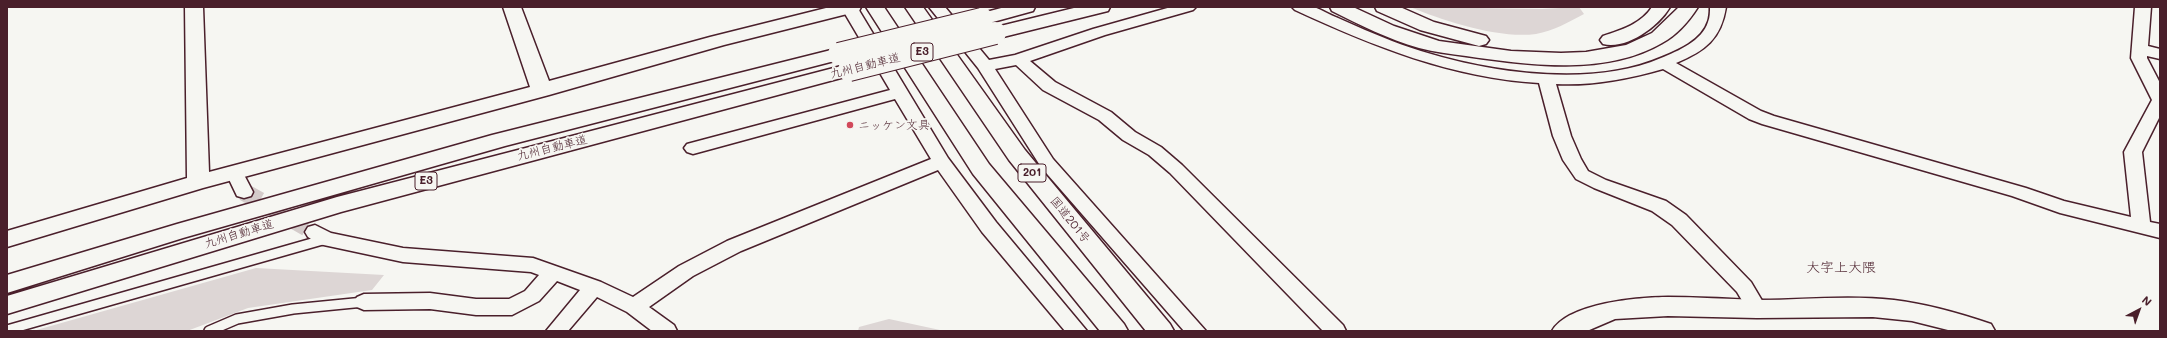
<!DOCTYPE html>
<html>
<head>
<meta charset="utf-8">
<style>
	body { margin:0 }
	#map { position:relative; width:2167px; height:338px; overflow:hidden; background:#f6f6f2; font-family:Mali,sans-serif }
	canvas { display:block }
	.frame { position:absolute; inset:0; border:8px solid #4a1f2b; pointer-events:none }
	.north { position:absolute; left:2119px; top:290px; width:40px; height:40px; -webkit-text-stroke:3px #f6f6f2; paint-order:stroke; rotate:41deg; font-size:11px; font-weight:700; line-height:16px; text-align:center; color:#4a1f2b }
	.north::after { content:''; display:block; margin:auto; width:14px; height:18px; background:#4a1f2b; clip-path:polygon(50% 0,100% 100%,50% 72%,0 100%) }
</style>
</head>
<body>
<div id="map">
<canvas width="2167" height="338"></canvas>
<div class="frame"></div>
<div class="north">N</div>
</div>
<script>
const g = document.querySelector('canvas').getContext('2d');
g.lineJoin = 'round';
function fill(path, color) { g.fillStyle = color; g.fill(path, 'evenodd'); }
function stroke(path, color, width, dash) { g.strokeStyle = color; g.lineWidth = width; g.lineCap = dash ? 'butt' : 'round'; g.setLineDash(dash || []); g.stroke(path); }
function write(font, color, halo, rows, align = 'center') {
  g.font = font + ' Mali,"Klee One",sans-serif'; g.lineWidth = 3.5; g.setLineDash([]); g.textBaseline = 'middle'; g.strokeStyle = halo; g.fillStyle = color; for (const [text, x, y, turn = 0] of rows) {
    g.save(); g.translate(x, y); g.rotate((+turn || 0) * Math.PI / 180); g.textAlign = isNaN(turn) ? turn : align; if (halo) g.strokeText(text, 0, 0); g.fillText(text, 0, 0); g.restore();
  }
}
fill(new Path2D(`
	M 1410,7 L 1542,9 L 1579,7 L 1584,14 C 1569,22 1553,31 1536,34 C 1499,39 1444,21 1410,7 Z
	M 256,268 L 384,275 L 372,290 L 248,308 L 187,331 L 33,331 Z
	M 889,319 L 940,330 L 942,331 L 858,331 L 859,327 Z`), '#ddd6d5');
stroke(new Path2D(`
	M 244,192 L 315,232`), '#d4cbca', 18, [18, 9]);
const service = new Path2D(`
	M 7,330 L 326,239
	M 209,331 L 237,319 L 293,309 L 364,302`);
const minor = new Path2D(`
	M 841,7 L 857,7 L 948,158 L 996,222 L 1087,331 L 1065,331 L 982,232 L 938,170 L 741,251 L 693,276 L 649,307 L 674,325 L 677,331 L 652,331 L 627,312 L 597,297 L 568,331 L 546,331 L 580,290 L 557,281 L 539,301 L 512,315 L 476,315 L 430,309 L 364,310 L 357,307 L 354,302 L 357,297 L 364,294 L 430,293 L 476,299 L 509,299 L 525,291 L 539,275 L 531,272 L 403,262 L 319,244 L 308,237 L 305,232 L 308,227 L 315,225 L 331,233 L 403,248 L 533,258 L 601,282 L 633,297 L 679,266 L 727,241 L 931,159 L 895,99 L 693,154 L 687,152 L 684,148 L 687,144 L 890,90 Z
	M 929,7 L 945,7 L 989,60 L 1015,55 L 1093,29 L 1171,7 L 1196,7 L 1193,10 L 1105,35 L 1030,61 L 1055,82 L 1111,112 L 1135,132 L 1161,147 L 1182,165 L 1343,325 L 1346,331 L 1323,331 L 1170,173 L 1149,155 L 1123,140 L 1099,120 L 1043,90 L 1016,65 L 995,69 L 1053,159 L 1206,331 L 1184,331 L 1041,167 L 978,68 Z
	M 1292,7 C 1299,7 1307,6 1314,7 C 1322,10 1330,15 1338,18 C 1356,26 1374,34 1392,41 C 1468,70 1584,91 1661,58 C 1678,51 1702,41 1708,22 C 1710,17 1710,12 1710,7 L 1726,7 C 1721,39 1705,51 1676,63 L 1761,111 L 1774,116 L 2026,188 L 2064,201 L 2131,217 L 2124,152 L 2152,100 L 2131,58 L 2135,7 L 2151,7 L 2148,46 L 2160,49 L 2160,59 L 2147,56 L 2147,58 L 2160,83 L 2160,116 L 2142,152 L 2150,222 L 2160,224 L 2160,238 L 2060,213 L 2012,196 L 1762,124 L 1749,119 L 1663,69 C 1628,79 1592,86 1556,84 L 1571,136 L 1581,159 L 1588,171 L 1606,180 L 1666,201 L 1686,215 L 1751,282 L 1767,309 L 1764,314 L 1757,317 L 1750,314 L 1737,292 L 1672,225 L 1652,211 L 1594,188 L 1576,179 L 1563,160 L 1553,136 L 1539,83 C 1452,78 1373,46 1295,10 Z
	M 235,167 L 241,169 L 253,192 L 251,196 L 244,198 L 237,196 L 226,173 L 229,169 Z`);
const tertiary = new Path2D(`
	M 185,7 L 203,7 L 209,172 L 530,87 L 503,7 L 521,7 L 549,81 L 710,37 L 830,7 L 861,7 L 859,11 L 724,45 L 549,95 L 203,188 L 7,247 L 7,231 L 187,178 Z
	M 1668,297 C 1698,297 1727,299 1757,300 C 1802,300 1848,295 1894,300 C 1927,304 1959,313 1991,324 L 1995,331 L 1952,331 L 1912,321 L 1873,317 L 1757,318 L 1668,316 L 1615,319 L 1587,331 L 1552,331 C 1568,303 1639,297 1668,297 Z`);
const trunk = new Path2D(`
	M 866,7 L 884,7 L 989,164 L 1124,324 L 1128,331 L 1100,331 L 973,174 Z
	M 905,7 L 923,7 L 1025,150 L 1170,324 L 1174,331 L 1146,331 L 1009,160 Z`);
const motorway = new Path2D(`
	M 1005,7 L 1035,7 L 1033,11 L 982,25 L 975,23 L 973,19 L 975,15 Z
	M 1078,7 L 1110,7 L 1108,11 L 995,39 L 988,37 L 985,33 L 988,29 Z
	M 1330,7 L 1353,7 L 1394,26 L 1439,41 L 1511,51 L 1561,53 L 1586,52 L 1626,45 L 1652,33 L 1679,7 L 1698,7 C 1689,21 1677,35 1662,43 C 1606,76 1527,65 1466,56 C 1450,54 1435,52 1419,48 C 1388,39 1360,25 1332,11 Z
	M 1375,7 L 1400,7 L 1434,22 L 1486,36 L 1489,40 L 1486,44 L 1479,46 L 1420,30 L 1377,11 Z
	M 1652,7 L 1670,7 C 1659,26 1627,50 1603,44 L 1600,40 L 1603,36 C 1621,30 1641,24 1652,7 Z
	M 839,48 L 846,50 L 849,54 L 846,58 L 505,146 L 183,238 L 7,293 L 7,275 L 177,224 L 492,135 Z
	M 849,64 L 856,66 L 859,70 L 856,74 L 341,212 L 7,314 L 7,296 L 337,197 Z`);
stroke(service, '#4a1f2b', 12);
stroke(minor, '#4a1f2b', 3);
stroke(tertiary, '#4a1f2b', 3);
stroke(trunk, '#4a1f2b', 3);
stroke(motorway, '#4a1f2b', 3);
stroke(service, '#f6f6f2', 9);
fill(minor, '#f6f6f2');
fill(tertiary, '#f6f6f2');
fill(trunk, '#f6f6f2');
fill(motorway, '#f6f6f2');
const motorwayBridge = new Path2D(`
	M 839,54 L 982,19
	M 849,70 L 995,33`);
stroke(motorwayBridge, '#4a1f2b', 24, []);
stroke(motorwayBridge, '#f6f6f2', 22);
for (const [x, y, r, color] of [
	[850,125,4,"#d1495b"]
]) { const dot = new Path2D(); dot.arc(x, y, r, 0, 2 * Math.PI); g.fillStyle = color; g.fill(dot); stroke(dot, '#f6f6f2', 1.5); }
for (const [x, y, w] of [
	[922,52,22],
	[1032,173,28],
	[426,181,22]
]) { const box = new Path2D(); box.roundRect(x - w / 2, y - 9, w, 18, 3); g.fillStyle = '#f6f6f2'; g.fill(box); stroke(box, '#4a1f2b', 1); }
write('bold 11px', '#4a1f2b', null, [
	["E3",922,52],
	["201",1032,173],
	["E3",426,181]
]);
write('12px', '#4a1f2b', '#f6f6f2', [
	["九州自動車道",865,66,-14],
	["九州自動車道",552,148,-14],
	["国道201号",1070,220,51],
	["九州自動車道",239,234,-17]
]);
write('12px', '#4a1f2b', '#f6f6f2', [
	["ニッケン文具",858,125]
], 'left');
write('14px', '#4a1f2b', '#f6f6f2', [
	["大字上大隈",1841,268]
]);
</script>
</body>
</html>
